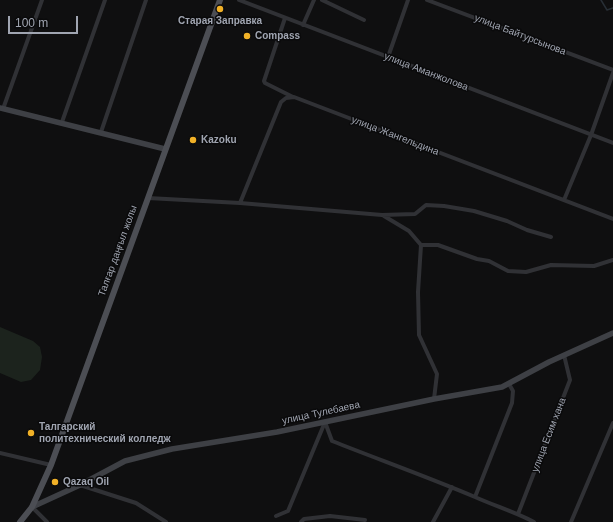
<!DOCTYPE html>
<html>
<head>
<meta charset="utf-8">
<style>
	body { margin:0 }
	#map { position:relative; width:613px; height:522px; overflow:hidden; background:#0f0f10; font-family:Arial,sans-serif }
	canvas { display:block }
	.scale { position:absolute; left:8px; top:16px; width:70px; height:18px; box-sizing:border-box; border:2px solid #a0a5b1; border-top:0; padding-left:5px; font-size:12px; line-height:14px; white-space:nowrap; color:#a0a5b1; -webkit-text-stroke:3px #0a0a0b; paint-order:stroke }
</style>
</head>
<body>
<div id="map">
<canvas width="613" height="522"></canvas>
<div class="scale">100 m</div>
</div>
<script>
const g = document.querySelector('canvas').getContext('2d');
g.lineJoin = 'round';
function fill(path, color) { g.fillStyle = color; g.fill(path, 'evenodd'); }
function stroke(path, color, width, dash) { g.strokeStyle = color; g.lineWidth = width; g.lineCap = dash ? 'butt' : 'round'; g.setLineDash(dash || []); g.stroke(path); }
function write(font, color, halo, rows, align = 'center') {
  g.font = font + ' Arial,sans-serif'; g.lineWidth = 3; g.setLineDash([]); g.textBaseline = 'middle'; g.strokeStyle = halo; g.fillStyle = color; for (const [text, x, y, turn = 0] of rows) {
    g.save(); g.translate(x, y); g.rotate((+turn || 0) * Math.PI / 180); g.textAlign = isNaN(turn) ? turn : align; if (halo) g.strokeText(text, 0, 0); g.fillText(text, 0, 0); g.restore();
  }
}
fill(new Path2D(`
	M 0,327 L 33,341 L 40,347 L 42,357 L 40,370 L 31,380 L 21,382 L 0,373 Z`), '#1c231d');
stroke(new Path2D(`
	M 601,0 L 607,10 L 613,8`), '#282f36', 1.5);
stroke(new Path2D(`
	M 239,0 L 613,143
	M 322,0 L 364,20
	M 427,0 L 613,70
	M 285,18 L 264,81 L 265,83 L 293,97
	M 303,25 L 314,0
	M 388,57 L 408,0
	M 3,109 L 42,0
	M 62,122 L 105,0
	M 101,132 L 146,0
	M 148,198 L 240,203 L 382,215 L 415,214 L 426,205 L 444,206 L 474,211 L 507,221 L 527,230 L 551,237
	M 564,200 L 591,135 L 613,73
	M 240,203 L 281,102 L 286,98 L 294,97 L 613,219
	M 384,216 L 409,231 L 421,245
	M 434,399 L 437,374 L 419,335 L 418,292 L 421,245 L 438,245 L 477,259 L 489,261 L 508,271 L 526,272 L 551,265 L 594,266 L 613,260
	M 325,422 L 332,441 C 380,460 428,477 475,497 C 495,506 515,512 534,522
	M 0,453 L 51,465
	M 80,485 L 136,503 L 166,522
	M 475,497 L 512,403 L 513,391 L 509,384
	M 32,507 L 47,522
	M 518,514 L 570,380 L 564,355
	M 276,516 L 288,511 L 325,422
	M 301,522 L 304,519 L 330,516 L 365,520
	M 433,522 L 452,487
	M 571,522 L 613,423`), '#303135', 4);
stroke(new Path2D(`
	M 0,108 L 165,149
	M 32,507 L 80,485 L 125,461 L 172,449 L 277,432 L 434,399 L 502,387 L 549,362 L 613,333`), '#3e4045', 5.5);
stroke(new Path2D(`
	M 20,522 L 32,507 L 51,465 L 220,0`), '#4c4e54', 6);
for (const [x, y, r, color] of [
	[220,9,4,"#f1b127"],
	[247,36,4,"#f1b127"],
	[193,140,4,"#f1b127"],
	[31,433,4,"#f1b127"],
	[55,482,4,"#f1b127"]
]) { const dot = new Path2D(); dot.arc(x, y, r, 0, 2 * Math.PI); g.fillStyle = color; g.fill(dot); stroke(dot, '#0a0a0b', 1.5); }
write('bold 10px', '#a0a5b1', '#0a0a0b', [
	["Старая Заправка",220,21,"center"],
	["Compass",255,36],
	["Kazoku",201,140],
	["Талгарский",39,427],
	["политехнический колледж",39,439],
	["Qazaq Oil",63,482]
], 'left');
write('10px', '#a0a5b1', '#0a0a0b', [
	["улица Байтурсынова",520,35,21],
	["улица Аманжолова",426,72,21],
	["улица Жангельдина",395,136,21],
	["Талғар даңғыл жолы",118,251,-70],
	["улица Тулебаева",321,413,-12],
	["улица Есим хана",549,435,-69]
]);
</script>
</body>
</html>
